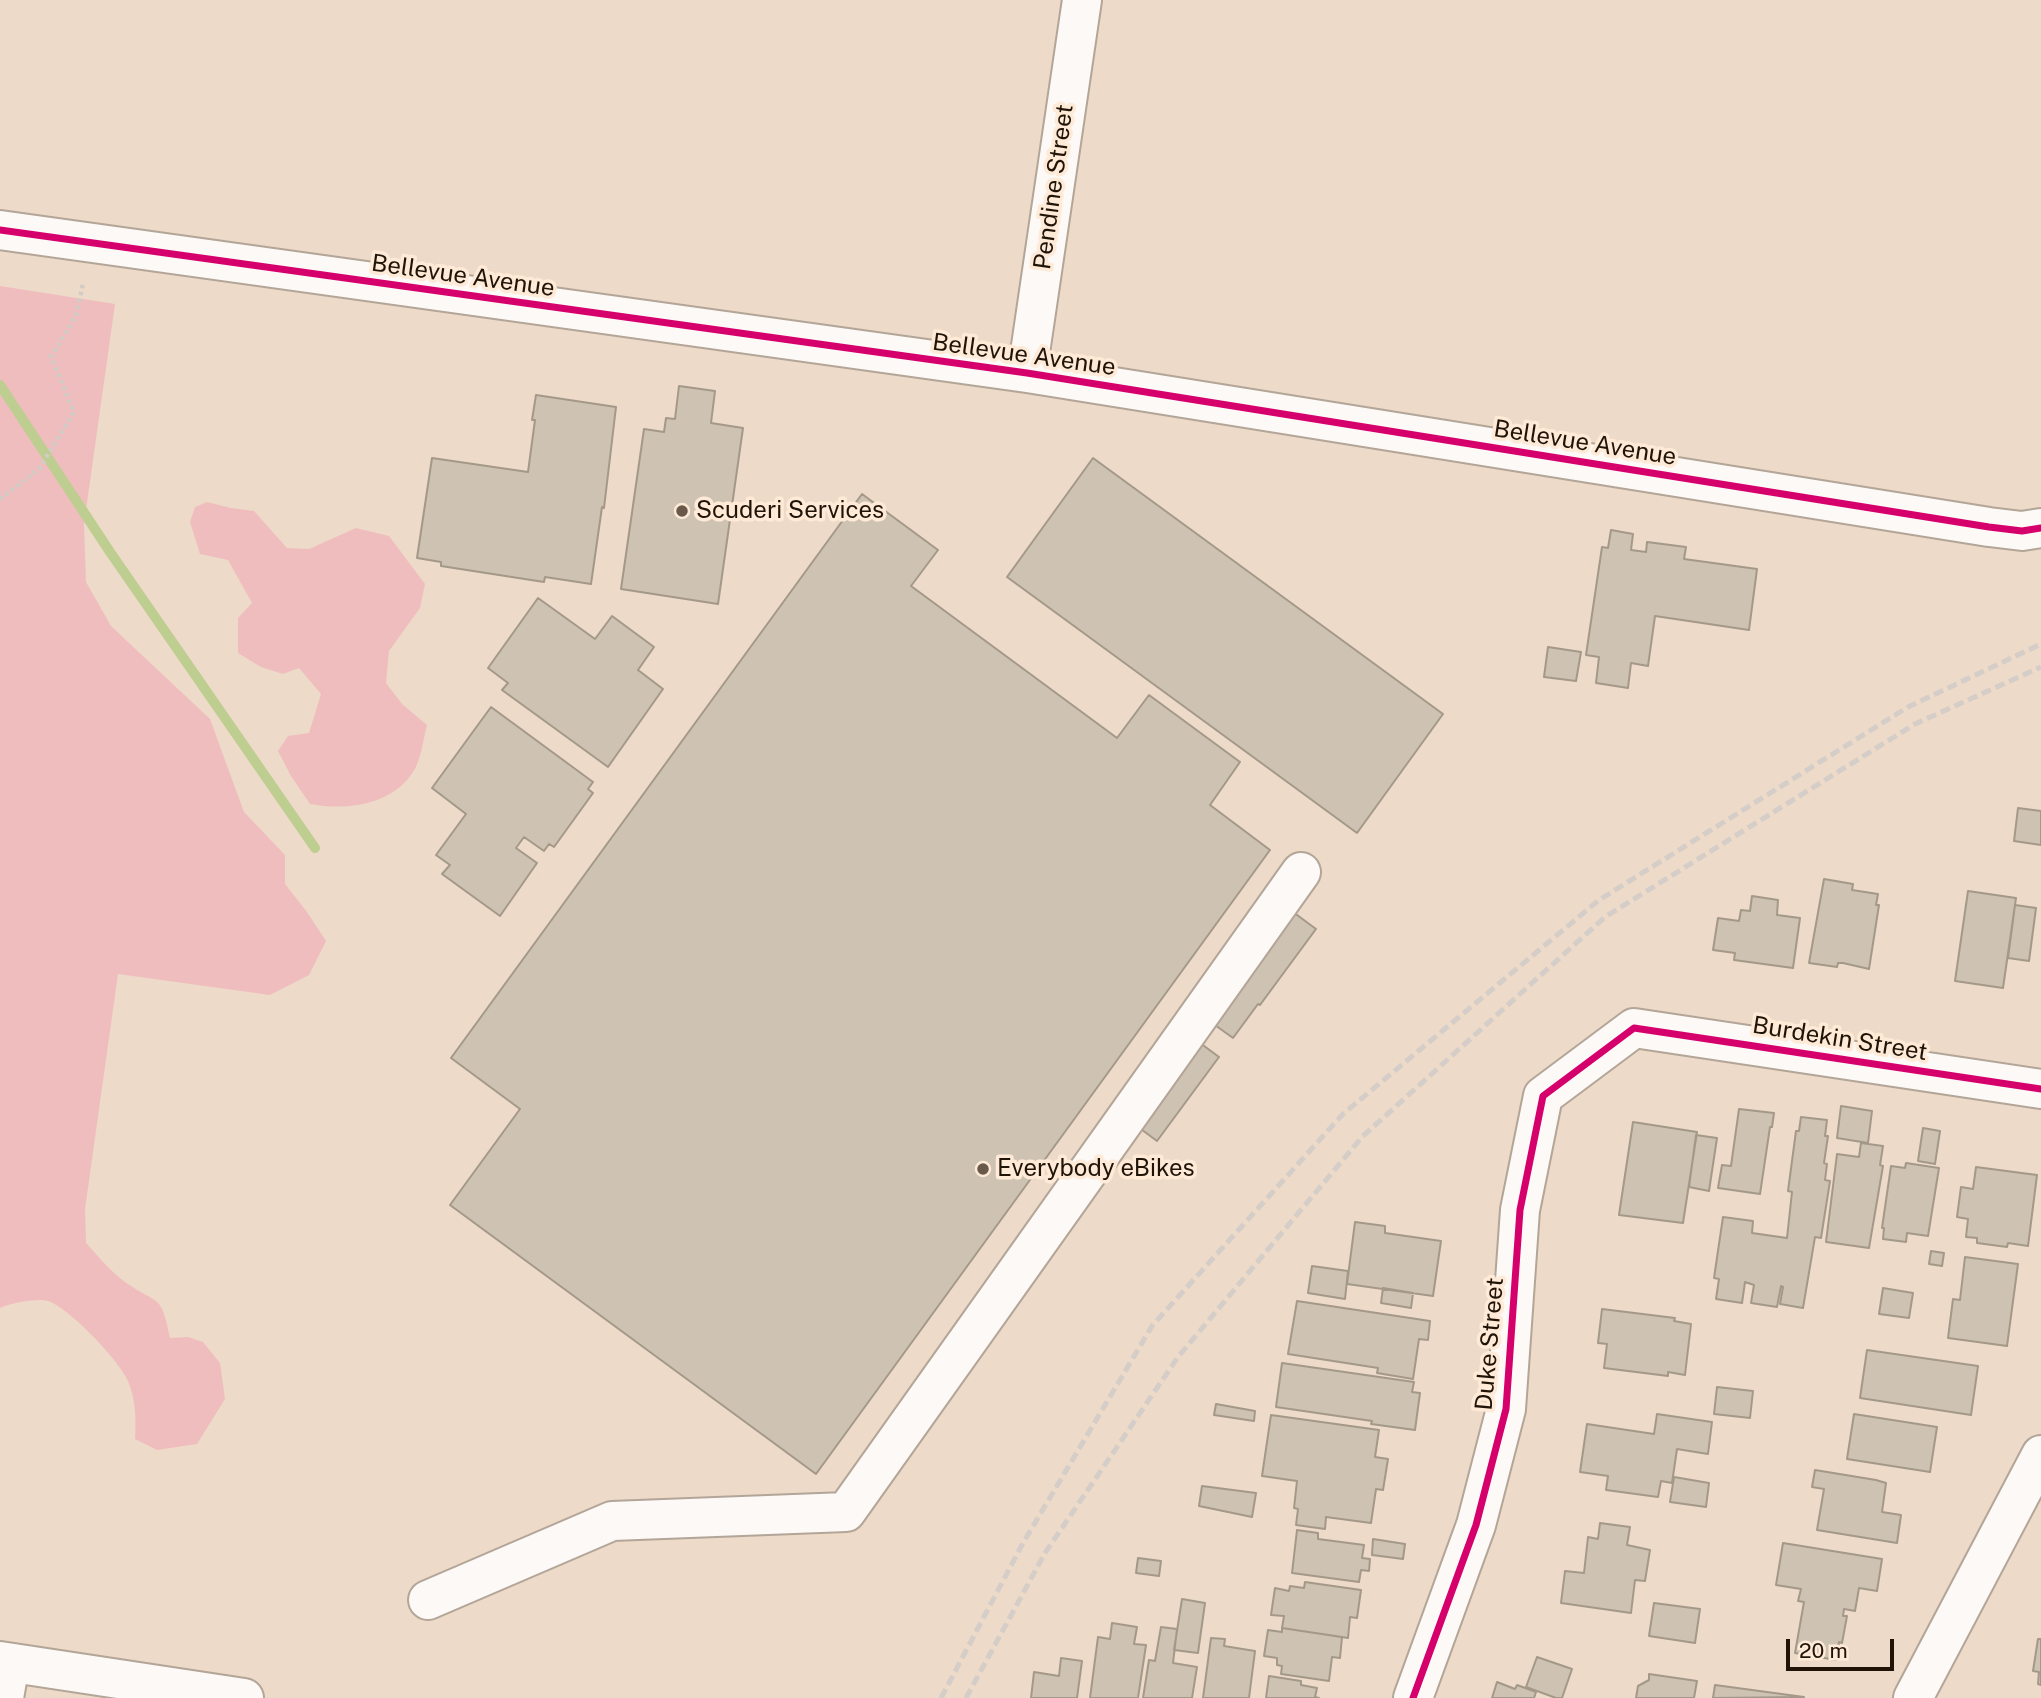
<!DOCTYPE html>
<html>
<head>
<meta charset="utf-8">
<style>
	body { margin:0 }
	#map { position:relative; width:2041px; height:1698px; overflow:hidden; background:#eddac8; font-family:"Public Sans",sans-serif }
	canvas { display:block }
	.scale { position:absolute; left:1786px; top:1639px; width:108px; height:32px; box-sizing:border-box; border:4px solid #201408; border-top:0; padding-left:9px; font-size:21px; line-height:24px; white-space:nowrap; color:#201408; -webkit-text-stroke:5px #feead6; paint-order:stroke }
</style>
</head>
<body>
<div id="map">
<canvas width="2041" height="1698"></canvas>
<div class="scale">20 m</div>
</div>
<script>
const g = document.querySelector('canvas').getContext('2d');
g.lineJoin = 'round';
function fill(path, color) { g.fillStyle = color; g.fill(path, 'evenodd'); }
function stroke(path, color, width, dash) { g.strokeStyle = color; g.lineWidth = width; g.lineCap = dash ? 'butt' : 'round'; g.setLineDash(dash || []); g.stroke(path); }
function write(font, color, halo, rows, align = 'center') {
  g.font = font + ' "Public Sans",sans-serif'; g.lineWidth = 7; g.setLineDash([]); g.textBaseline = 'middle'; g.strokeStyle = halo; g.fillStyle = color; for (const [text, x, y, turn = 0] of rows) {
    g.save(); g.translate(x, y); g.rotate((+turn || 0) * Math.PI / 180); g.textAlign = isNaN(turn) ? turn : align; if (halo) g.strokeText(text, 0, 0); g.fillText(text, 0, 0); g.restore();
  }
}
fill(new Path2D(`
	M 0,286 L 115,304 L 84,524 L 86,582 L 111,626 L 210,719 L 244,812 L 285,855 L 285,884 L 307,912 L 326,941 L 309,975 L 270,995 L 118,974 L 85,1209 L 86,1243 C 98,1256 111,1272 125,1282 C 159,1306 161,1292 170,1338 L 188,1337 L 203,1342 L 220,1363 L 225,1399 L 197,1444 L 157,1450 L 135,1439 C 136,1419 136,1400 128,1381 C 119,1360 69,1308 48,1301 C 36,1298 11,1303 0,1308 Z
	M 207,502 L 231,508 L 254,511 L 287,548 L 309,549 L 356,528 L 389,536 L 425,584 L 420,608 L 389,651 L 386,683 L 402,704 L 427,725 C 423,740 421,760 413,772 C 392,805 346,811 310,804 L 291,776 L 278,751 L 288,736 L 309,733 L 321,694 L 299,668 L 283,674 L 261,667 L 238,653 L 238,618 L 252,603 L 228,560 L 200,554 L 190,522 L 195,507 Z`), '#f0bdbe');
stroke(new Path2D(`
	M 0,385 L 110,552 L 315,848`), '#becd90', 10);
const building = new Path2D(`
	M 679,386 L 715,391 L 711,423 L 743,428 L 718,604 L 621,589 L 644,429 L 664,432 L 666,418 L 675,419 Z
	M 536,395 L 616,407 L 604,508 L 602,507 L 591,584 L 545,577 L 544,582 L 441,566 L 441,562 L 417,558 L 432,458 L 528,472 L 535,420 L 532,420 Z
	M 1093,458 L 1443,714 L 1357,833 L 1007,577 Z
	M 862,494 L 938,550 L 911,586 L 1117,738 L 1149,695 L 1240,762 L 1210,805 L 1270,850 L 816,1474 L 450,1205 L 520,1109 L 451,1058 Z
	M 1611,530 L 1633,534 L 1631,550 L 1646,552 L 1647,542 L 1686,547 L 1684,559 L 1757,569 L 1749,630 L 1655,616 L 1648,666 L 1631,663 L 1628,688 L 1596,683 L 1599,657 L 1586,655 L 1602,547 L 1608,548 Z
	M 538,598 L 595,639 L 612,616 L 654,647 L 638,670 L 663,689 L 608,767 L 502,690 L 508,683 L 488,668 Z
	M 1548,647 L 1581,652 L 1576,681 L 1544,677 Z
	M 491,707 L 593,782 L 588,789 L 593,793 L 554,847 L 549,844 L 544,851 L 524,837 L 516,848 L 537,863 L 500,916 L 442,874 L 450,865 L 436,855 L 466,814 L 432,788 Z
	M 2018,808 L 2041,811 L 2041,845 L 2014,841 Z
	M 1824,879 L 1853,884 L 1852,890 L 1878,894 L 1876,905 L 1879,905 L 1869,969 L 1843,963 L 1838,963 L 1837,967 L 1809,963 Z
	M 1968,891 L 2016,898 L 2003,988 L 1955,981 Z
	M 1752,896 L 1778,900 L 1777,915 L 1800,918 L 1793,968 L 1734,960 L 1735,953 L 1713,950 L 1718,918 L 1739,921 L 1741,910 L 1750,911 Z
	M 2015,905 L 2036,908 L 2029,961 L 2008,958 Z
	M 1289,909 L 1316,929 L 1260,1005 L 1258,1004 L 1233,1038 L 1208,1020 Z
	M 1192,1037 L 1219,1057 L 1157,1141 L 1130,1121 Z
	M 1841,1106 L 1872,1111 L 1868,1143 L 1837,1138 Z
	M 1739,1109 L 1774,1113 L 1772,1127 L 1770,1127 L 1760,1194 L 1718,1188 L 1722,1165 L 1731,1166 Z
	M 1801,1117 L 1827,1120 L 1825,1136 L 1828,1136 L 1824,1163 L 1827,1164 L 1825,1180 L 1830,1181 L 1821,1238 L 1815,1237 L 1803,1308 L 1780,1304 L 1783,1287 L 1781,1286 L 1777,1307 L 1751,1303 L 1754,1285 L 1745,1282 L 1742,1303 L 1716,1299 L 1719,1279 L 1714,1278 L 1723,1217 L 1753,1221 L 1752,1233 L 1787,1238 L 1792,1192 L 1788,1191 L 1796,1131 L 1799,1131 Z
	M 1633,1122 L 1697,1132 L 1683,1223 L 1619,1215 Z
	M 1923,1128 L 1940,1131 L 1935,1164 L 1918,1161 Z
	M 1696,1135 L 1717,1138 L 1709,1191 L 1689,1187 Z
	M 1861,1143 L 1883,1146 L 1880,1165 L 1883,1166 L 1869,1248 L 1826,1242 L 1837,1154 L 1859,1157 Z
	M 1906,1163 L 1939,1168 L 1928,1236 L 1907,1233 L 1906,1242 L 1883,1239 L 1884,1228 L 1882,1228 L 1891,1166 L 1905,1168 Z
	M 1976,1167 L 2037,1175 L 2028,1246 L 2008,1243 L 2007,1247 L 1977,1243 L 1977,1238 L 1966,1237 L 1968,1219 L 1957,1217 L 1961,1187 L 1973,1189 Z
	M 1355,1222 L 1385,1226 L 1385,1233 L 1441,1241 L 1433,1296 L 1347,1284 Z
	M 1931,1251 L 1944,1253 L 1942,1266 L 1929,1264 Z
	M 1965,1257 L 2018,1264 L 2007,1346 L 1948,1338 L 1953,1299 L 1960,1300 Z
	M 1312,1266 L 1348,1271 L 1345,1299 L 1308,1293 Z
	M 1383,1288 L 1413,1293 L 1411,1308 L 1381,1303 Z
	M 1883,1288 L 1913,1293 L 1909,1318 L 1879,1314 Z
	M 1297,1301 L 1430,1321 L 1428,1340 L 1419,1339 L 1413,1379 L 1377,1373 L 1378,1368 L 1288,1354 Z
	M 1602,1309 L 1675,1318 L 1674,1321 L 1691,1324 L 1685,1375 L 1668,1372 L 1668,1376 L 1604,1368 L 1607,1344 L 1598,1343 Z
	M 1867,1350 L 1978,1366 L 1971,1415 L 1860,1398 Z
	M 1282,1363 L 1414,1382 L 1412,1392 L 1420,1393 L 1415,1430 L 1371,1424 L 1372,1421 L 1276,1407 Z
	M 1717,1387 L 1753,1391 L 1750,1418 L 1714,1414 Z
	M 1216,1404 L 1255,1411 L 1254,1421 L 1214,1415 Z
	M 1657,1414 L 1712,1422 L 1708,1454 L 1677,1449 L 1672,1483 L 1661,1481 L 1658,1497 L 1606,1490 L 1608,1476 L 1580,1472 L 1587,1424 L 1654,1434 Z
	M 1854,1414 L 1937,1427 L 1930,1472 L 1847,1459 Z
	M 1271,1415 L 1379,1430 L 1375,1457 L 1388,1459 L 1383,1490 L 1376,1489 L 1371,1523 L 1326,1517 L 1325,1529 L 1296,1525 L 1298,1509 L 1294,1508 L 1297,1481 L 1262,1476 Z
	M 1815,1470 L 1876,1480 L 1886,1483 L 1882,1512 L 1901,1515 L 1897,1543 L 1817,1530 L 1824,1489 L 1812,1487 Z
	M 1674,1477 L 1709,1483 L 1706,1507 L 1670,1502 Z
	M 1202,1486 L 1256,1493 L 1252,1517 L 1199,1506 Z
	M 1600,1523 L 1630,1527 L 1627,1545 L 1650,1550 L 1645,1581 L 1635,1580 L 1631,1613 L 1561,1603 L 1565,1571 L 1584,1573 L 1588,1537 L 1598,1539 Z
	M 1297,1530 L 1318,1533 L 1318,1539 L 1364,1545 L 1362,1558 L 1370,1559 L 1369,1571 L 1361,1570 L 1359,1582 L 1292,1573 Z
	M 1373,1539 L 1405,1544 L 1403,1559 L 1372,1555 Z
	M 1783,1543 L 1882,1559 L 1877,1591 L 1859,1588 L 1855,1611 L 1844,1609 L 1843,1616 L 1847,1616 L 1842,1643 L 1839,1642 L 1836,1660 L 1795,1653 L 1804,1602 L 1798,1601 L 1801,1589 L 1776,1585 Z
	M 1138,1558 L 1161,1561 L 1159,1576 L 1136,1573 Z
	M 1305,1582 L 1361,1590 L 1357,1618 L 1350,1617 L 1348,1638 L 1282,1628 L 1284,1616 L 1271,1615 L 1275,1588 L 1289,1591 L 1290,1586 L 1304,1588 Z
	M 1182,1599 L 1205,1603 L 1198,1653 L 1174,1650 Z
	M 1654,1603 L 1700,1609 L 1695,1643 L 1649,1636 Z
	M 1112,1623 L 1137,1627 L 1134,1644 L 1146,1645 L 1138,1698 L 1090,1698 L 1098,1637 L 1110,1639 Z
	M 1161,1627 L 1177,1629 L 1173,1663 L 1197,1667 L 1192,1698 L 1143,1698 L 1149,1660 L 1155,1661 Z
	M 1282,1628 L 1342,1637 L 1340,1658 L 1332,1657 L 1329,1681 L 1281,1674 L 1282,1666 L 1277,1665 L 1277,1658 L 1264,1656 L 1268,1630 L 1282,1632 Z
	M 1211,1638 L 1225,1639 L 1224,1646 L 1255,1651 L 1249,1698 L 1203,1698 Z
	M 2038,1639 L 2041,1639 L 2041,1685 L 2038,1684 L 2039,1672 L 2033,1671 Z
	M 1537,1657 L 1572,1669 L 1562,1698 L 1556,1698 L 1526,1687 Z
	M 1061,1658 L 1082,1661 L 1077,1698 L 1031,1698 L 1034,1672 L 1059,1676 Z
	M 1649,1674 L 1697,1681 L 1694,1698 L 1636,1698 L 1638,1686 L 1649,1680 Z
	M 1269,1676 L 1301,1681 L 1301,1685 L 1317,1688 L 1315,1697 L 1319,1698 L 1266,1698 Z
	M 1497,1682 L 1515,1689 L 1517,1685 L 1536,1692 L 1534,1698 L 1492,1698 Z
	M 1715,1685 L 1804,1697 L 1713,1698 Z`);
fill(building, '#cec2b2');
stroke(building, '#a49989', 2);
const minor = new Path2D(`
	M 0,230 L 1027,373 L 1989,527 L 2022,531 L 2041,528
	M 1027,373 L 1082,0
	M 428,1600 L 612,1521 L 846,1512 L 1301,872
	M 0,1661 L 244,1698
	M 4,1698 L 10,1663
	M 1413,1698 L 1476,1525 L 1506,1409 L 1520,1210 L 1543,1096 L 1634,1028 L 2041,1089
	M 1913,1698 L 2041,1455`);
stroke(minor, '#b3a597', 42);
stroke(new Path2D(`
	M 0,499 L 39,469 L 74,412 L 51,357 L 76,316 L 83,284`), '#d1ccc6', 4.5, [3.5, 3.5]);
stroke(minor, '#fcf9f7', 38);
stroke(new Path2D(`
	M 941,1698 L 1023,1543 L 1152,1326 L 1343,1114 L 1599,900 L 1908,707 L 2041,644
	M 966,1698 L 1045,1553 L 1178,1357 L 1362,1137 L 1605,917 L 1915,724 L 2041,667`), '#d4cdc8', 5, [10, 5]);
stroke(new Path2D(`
	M 0,230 L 1027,373 L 1989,527 L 2022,531 L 2041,528
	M 1413,1698 L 1476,1525 L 1506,1409 L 1520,1210 L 1543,1096 L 1634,1028 L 2041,1089`), '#d6006c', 7);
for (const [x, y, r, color] of [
	[682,511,7,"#68594b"],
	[983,1169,7,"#68594b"]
]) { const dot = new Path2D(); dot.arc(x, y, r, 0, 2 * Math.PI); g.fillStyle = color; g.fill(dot); stroke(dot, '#feead6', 2.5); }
write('24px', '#201408', '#feead6', [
	["Pendine Street",1054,187,-82],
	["Bellevue Avenue",463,276,8],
	["Bellevue Avenue",1024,355,8],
	["Bellevue Avenue",1585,443,9],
	["Burdekin Street",1840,1039,9],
	["Duke Street",1490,1344,-85]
]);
write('24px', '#201408', '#feead6', [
	["Scuderi Services",696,511],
	["Everybody eBikes",997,1169]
], 'left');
</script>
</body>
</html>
